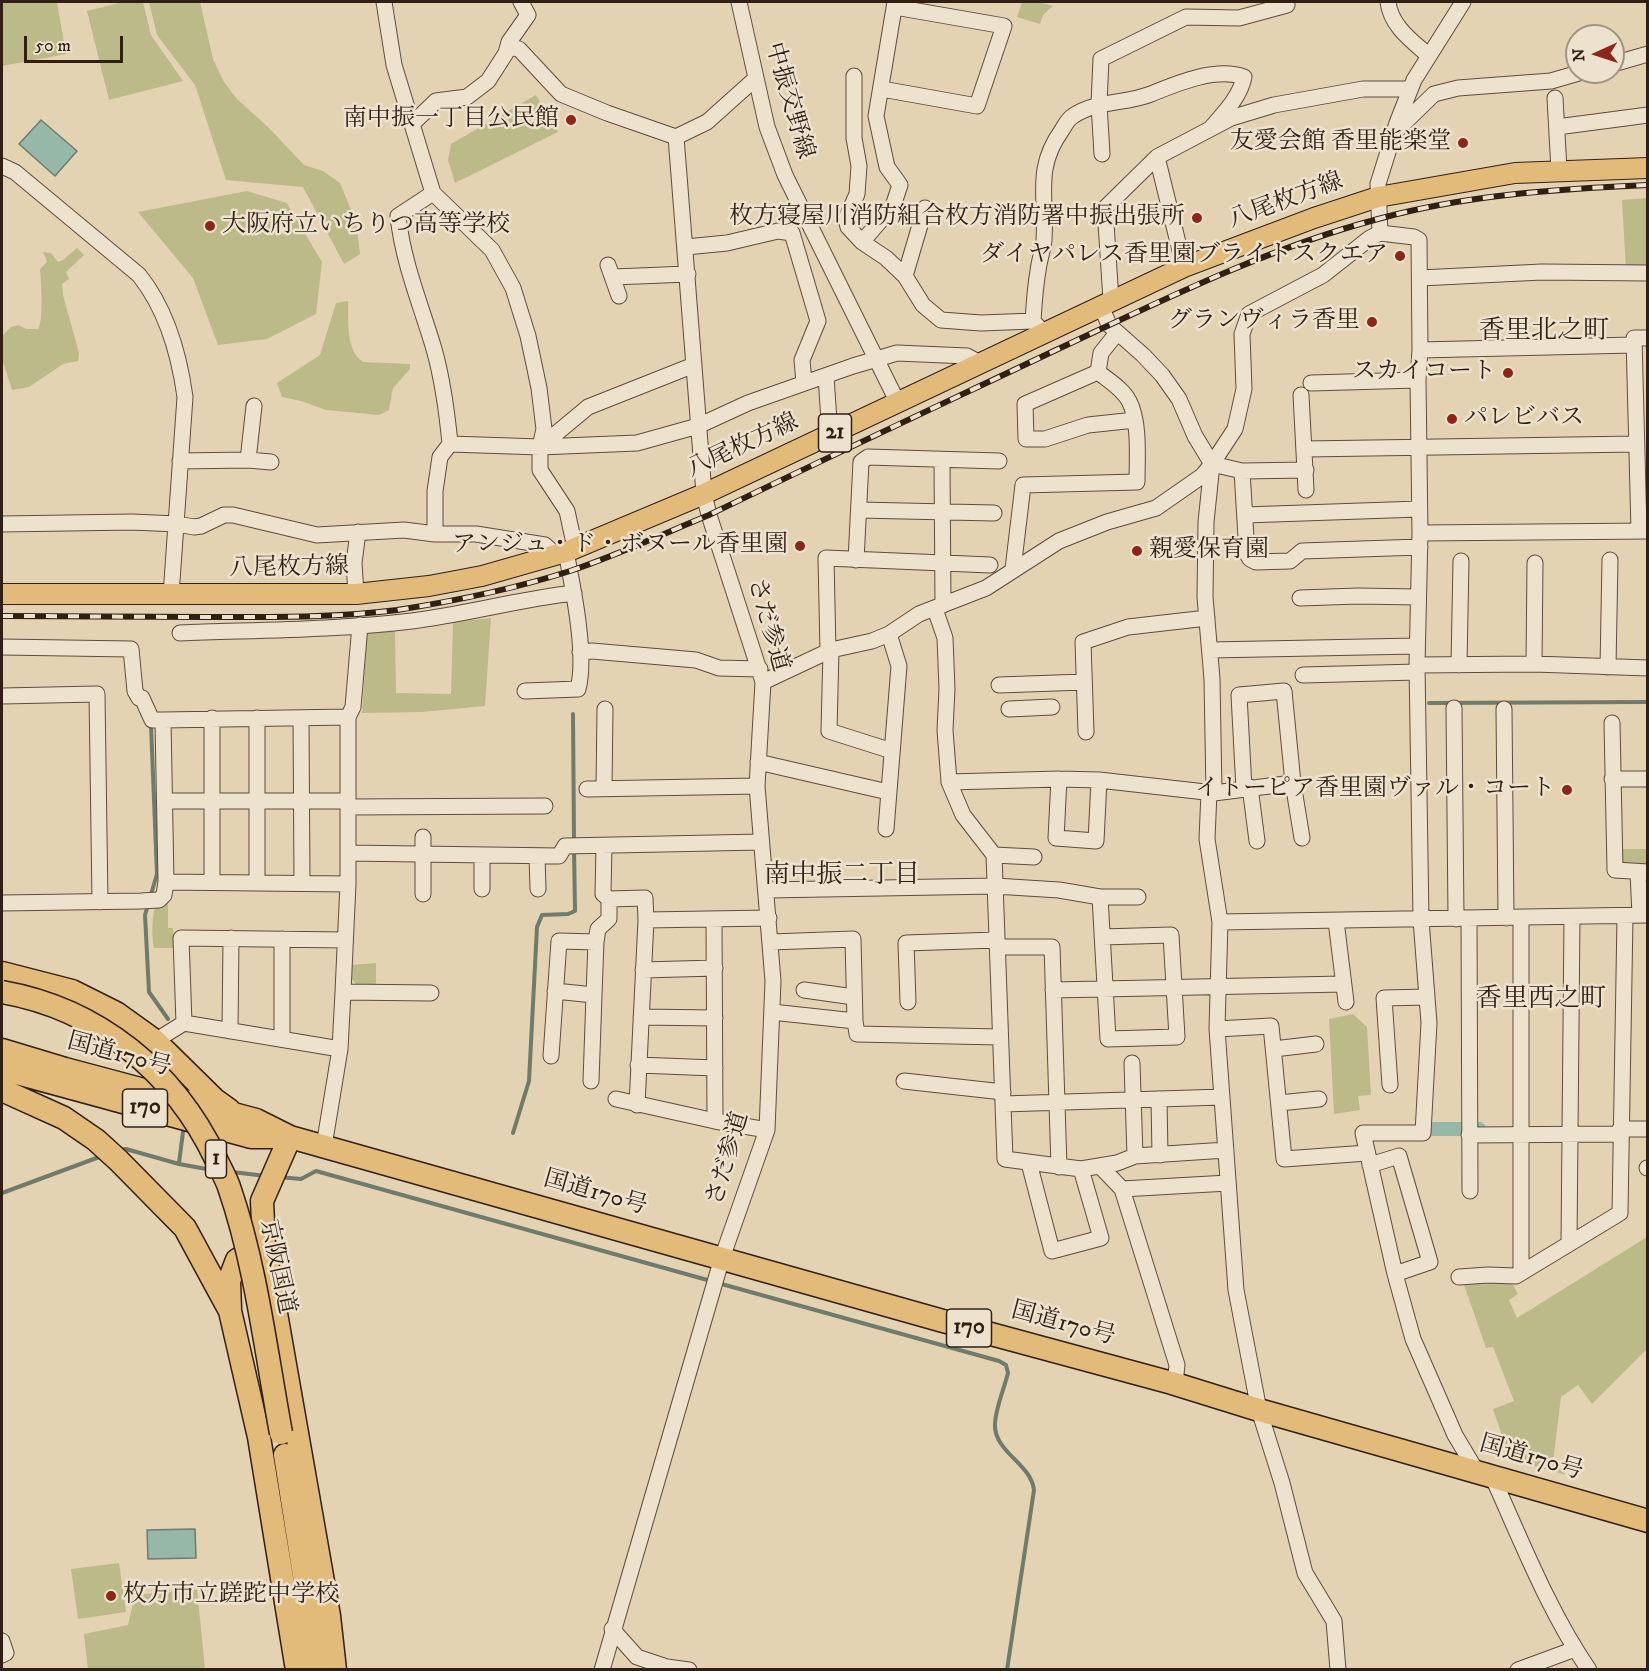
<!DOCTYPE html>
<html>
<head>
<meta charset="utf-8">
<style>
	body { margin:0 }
	#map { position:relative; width:1649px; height:1671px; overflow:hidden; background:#e4d3b3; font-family:"IM FELL DW Pica",serif }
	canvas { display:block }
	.frame { position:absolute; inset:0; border:3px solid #311f14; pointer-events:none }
	.north { position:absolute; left:1565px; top:24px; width:60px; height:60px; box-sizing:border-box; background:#ede2ce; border:2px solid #a29484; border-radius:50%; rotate:267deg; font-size:16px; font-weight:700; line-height:24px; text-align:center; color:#311f14 }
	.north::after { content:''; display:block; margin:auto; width:21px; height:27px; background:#8f2418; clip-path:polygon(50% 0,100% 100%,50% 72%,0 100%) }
	.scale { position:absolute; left:24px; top:36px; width:99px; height:27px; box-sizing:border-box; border:3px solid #311f14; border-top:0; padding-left:8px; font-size:18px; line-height:21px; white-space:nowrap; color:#311f14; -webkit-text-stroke:4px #ede2ce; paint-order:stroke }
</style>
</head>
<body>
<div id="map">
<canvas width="1649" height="1671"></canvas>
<div class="frame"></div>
<div class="north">N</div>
<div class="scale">50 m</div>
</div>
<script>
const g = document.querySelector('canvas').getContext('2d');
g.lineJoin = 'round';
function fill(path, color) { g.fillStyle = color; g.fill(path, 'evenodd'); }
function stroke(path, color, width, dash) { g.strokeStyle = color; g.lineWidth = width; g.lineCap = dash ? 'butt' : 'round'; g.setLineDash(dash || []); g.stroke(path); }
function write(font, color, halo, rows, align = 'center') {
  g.font = font + ' "IM FELL DW Pica","Noto Serif JP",serif'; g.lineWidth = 5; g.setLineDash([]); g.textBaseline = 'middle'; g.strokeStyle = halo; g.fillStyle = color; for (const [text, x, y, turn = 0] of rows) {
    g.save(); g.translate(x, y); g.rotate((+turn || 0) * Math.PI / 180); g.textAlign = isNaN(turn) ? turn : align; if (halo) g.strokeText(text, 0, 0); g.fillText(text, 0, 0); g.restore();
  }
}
fill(new Path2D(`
	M 2,2 L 57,2 L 66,54 L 2,66 Z
	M 123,2 L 143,2 L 151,35 L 183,81 L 109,100 L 87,11 Z
	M 149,2 L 200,2 L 213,59 L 224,82 L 237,99 L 268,127 L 304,165 L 323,171 L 340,183 L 356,222 L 360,254 L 344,264 L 303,187 L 226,180 L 195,85 L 157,35 Z
	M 1022,2 L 1038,2 L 1053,6 L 1043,15 L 1040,24 L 1017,17 Z
	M 536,95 L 558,132 L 455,183 L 448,160 L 451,144 Z
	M 247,191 L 287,203 L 322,262 L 316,314 L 267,339 L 218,345 L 193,278 L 138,212 Z
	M 1647,198 L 1647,269 L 1626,270 L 1622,200 Z
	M 77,248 L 84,255 L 66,272 L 69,279 L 62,284 L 63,295 L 79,353 L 78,361 L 63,364 L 29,387 L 12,390 L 2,359 L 2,336 L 11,327 L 18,325 L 27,329 L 38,329 C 44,320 41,281 40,269 L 47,262 L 43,252 L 51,253 L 58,262 L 63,260 Z
	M 348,301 C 349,321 345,350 363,362 L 410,364 L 410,369 L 393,388 L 389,410 L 379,415 L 326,410 L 301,401 L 282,397 L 277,383 L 320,355 L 336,303 Z
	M 491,618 L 485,706 L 422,712 L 362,713 L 367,633 L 395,630 L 396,693 L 451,694 L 453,622 Z
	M 1620,849 L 1647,849 L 1647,864 L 1626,864 L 1620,860 Z
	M 156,902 L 168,902 L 168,928 L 173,928 L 174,948 L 154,948 C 151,932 152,918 156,902 Z
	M 376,963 L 376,986 L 357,985 L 350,977 L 351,965 Z
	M 1353,1014 L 1367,1027 L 1371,1095 L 1358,1096 L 1360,1110 L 1334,1114 L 1329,1019 Z
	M 1647,1237 L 1647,1349 L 1592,1404 L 1578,1385 L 1561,1397 L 1553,1462 L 1566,1475 L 1510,1459 L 1493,1409 L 1514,1401 L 1493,1347 L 1486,1348 L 1463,1282 L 1510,1280 L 1518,1294 L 1509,1300 L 1517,1318 Z
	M 119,1563 L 126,1612 L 78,1619 L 71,1569 Z
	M 197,1589 L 205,1669 L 88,1669 L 84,1634 L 128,1625 L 135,1595 Z`), '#bbba88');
const water = new Path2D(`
	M 41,120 L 77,151 L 55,176 L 19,144 Z
	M 195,1529 L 196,1558 L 148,1559 L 147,1530 Z`);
fill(water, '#96b8a8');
stroke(water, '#6e7b6d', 1.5);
stroke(new Path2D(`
	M 1429,703 L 1648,702
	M 573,714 L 574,841
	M 150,898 L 157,874 L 151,725
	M 148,905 L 145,915 L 149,992 L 168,1019
	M 513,1133 L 529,1081 L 537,927 L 542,915 L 568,914 L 575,911 L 574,848
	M 120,1150 L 126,1149 L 179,1164 L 212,1170
	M 179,1163 L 183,1132
	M 232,1172 L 266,1176
	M 279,1177 L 301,1179 L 316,1171 L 711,1281
	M 2,1193 L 102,1156
	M 718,1283 L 999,1361 L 1006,1365 L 1008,1373 C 1004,1389 996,1407 995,1423 C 993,1452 1031,1463 1034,1490 L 1007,1670`), '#6e7b6d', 4);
stroke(new Path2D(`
	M 1427,1129 L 1479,1129`), '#96b8a8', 14);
const minor = new Path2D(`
	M 384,2 L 394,65 L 433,193 L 398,216 C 403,263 421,305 434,349 C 443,381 447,412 450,444 L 440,457 L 435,491 L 435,534
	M 739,2 L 767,127 L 785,175 L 898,403
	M 1388,2 C 1391,26 1411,40 1429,56
	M 1463,2 L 1414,80 L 1397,123 L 1378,184 L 1380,233 L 1414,237 L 1419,240 L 1420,350 L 1418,380 L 1420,533 L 1417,665 L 1421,920 L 1429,1023 L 1423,1133 L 1363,1133 L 1395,1274 L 1413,1339 L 1455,1435 L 1477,1472
	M 508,47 L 519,49 L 561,94 L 607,113 L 676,137
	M 1613,64 L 1648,54
	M 854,76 L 854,138 L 859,166 L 857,194 L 846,219 L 848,227 L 862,242 L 886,258 L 905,276 L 923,305 L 941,320 L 981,323 L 1033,321
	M 882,89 L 977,106 L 1004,26 L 895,7
	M 1555,98 L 1559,170
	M 413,123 L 436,101 L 467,97 L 488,81 L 506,53 L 509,42 L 528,15 L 521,2
	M 1557,127 L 1648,115
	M 1398,129 L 1434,94 L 1458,88 L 1551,81 L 1582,72
	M 1102,154 L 1099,104 L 1101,59 L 1186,17 L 1239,18 L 1287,5
	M 1157,157 L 1184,267
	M 2,166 L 15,172 L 139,275 C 167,310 179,353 185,397 L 171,595
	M 433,193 L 492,250 L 513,288 L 528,336 L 539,388 L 544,429 L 540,447 L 540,470 L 567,511 L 575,548
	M 862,242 L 893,206 L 900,185 L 887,167 L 876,116 L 895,2
	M 686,247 L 727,243 L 778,231 L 792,233 L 818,321 L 802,360 L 804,383
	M 608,265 L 619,296
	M 905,276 L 925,208
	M 613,277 L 688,274
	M 1420,278 L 1542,272 L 1648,273
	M 1111,300 L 1105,208 L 1157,157 L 1231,118 L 1274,105 L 1363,89 L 1410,89
	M 1101,306 L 1109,325 L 1143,355 L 1162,375 L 1179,399 L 1195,436 L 1212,464 L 1242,471 L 1306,470
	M 1043,332 L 1033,321 C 1034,305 1035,288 1038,271 C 1039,261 1043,250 1044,240 C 1047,196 1034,169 1062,130 C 1065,125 1068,119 1073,116 C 1096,100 1126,104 1151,94 C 1178,83 1216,67 1244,77 C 1240,97 1224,113 1211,128
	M 1117,333 L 1101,353 L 1098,372 L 1025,404 L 1026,439 L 1045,439 L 1088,425 L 1135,420
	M 1420,350 L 1634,345
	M 826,376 L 830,436
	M 1311,383 L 1418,380
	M 1301,395 L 1306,490
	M 450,444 L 540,447 L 637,443 L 698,426 L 748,403 L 853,366 L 897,353 L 967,356 L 980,363
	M 540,447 L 588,407 L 694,365
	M 1305,449 L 1636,444
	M 248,460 L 254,406
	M 942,460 L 943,605
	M 180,461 L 248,460 L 271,462
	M 1242,471 L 1247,554 L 1250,559 L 1256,562 L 1290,561 L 1302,551 L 1420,547
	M 859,510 L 994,513
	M 1245,515 L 1419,509
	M 2,524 L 132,522 L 177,524 L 194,527 L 201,526 L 224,515 L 233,515 L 317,535 L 404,530 L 435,534 L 476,534 L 545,545 L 555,554
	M 1639,531 L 1634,338 L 1648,338
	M 1420,533 L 1648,531
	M 856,560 L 861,462 L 868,457 L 999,461
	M 1013,569 L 1023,485 L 1137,482 C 1137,459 1140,421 1129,401 C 1123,389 1108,380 1098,372
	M 356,594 L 354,563 L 358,532
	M 1300,598 L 1358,596 L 1417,597
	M 935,609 L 945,638 L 947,689 L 945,730 L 949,782 L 963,815 L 994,855 L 1005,1159 L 1081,1169 L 1117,1163 L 1135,1156 L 1226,1150
	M 180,633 C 257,630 336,630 412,621 C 467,614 520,599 574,593
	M 2,647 L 131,649 L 135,691 L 139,698 L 142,698 L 152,720 L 163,720
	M 831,650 L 829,731 L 892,751
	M 1210,650 L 1417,646
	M 580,652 L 592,651 L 696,660 L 719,668 L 760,669
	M 828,652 L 826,558 L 990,565
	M 1534,664 L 1535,563
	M 1417,665 L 1534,664 L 1648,668
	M 1459,665 L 1461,561
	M 1608,667 L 1610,560
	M 1303,675 L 1417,672
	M 763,682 L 831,650 L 872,641 L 889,634 L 919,614 L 986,588 L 1059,541 L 1107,522 L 1156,508 L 1202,476 L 1212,464
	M 999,685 L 1084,682
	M 525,691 L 578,689 C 587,655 573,588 566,552
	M 2,696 L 97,694 L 100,902
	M 1454,708 L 1456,919
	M 1009,709 L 1052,707
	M 1504,709 L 1506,918
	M 212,718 L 212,881
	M 301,718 L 302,883
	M 1612,723 L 1615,870 L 1648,872
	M 1086,732 L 1083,642 L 1128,627 L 1207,618
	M 758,762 L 888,792
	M 1059,779 L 1056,838 L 1096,841 L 1099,780
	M 1612,779 L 1648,779
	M 949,782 L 1059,779 L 1099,780 L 1214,793 L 1293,783
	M 1250,787 L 1257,841
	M 604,788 L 605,709
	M 587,789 L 757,786
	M 1244,789 L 1239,695 L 1284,691 L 1293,783 L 1302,838
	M 1209,792 L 1207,839 L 1220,922 L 1217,1029 L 1236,1290 L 1259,1410 L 1282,1483 L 1305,1573 L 1334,1621 L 1338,1670
	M 1214,793 L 1212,679 L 1205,597 L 1206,522 L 1212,464 L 1235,429 L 1244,389 L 1242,334 L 1249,314 L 1323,275 L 1370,238 L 1380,233
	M 165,801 L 348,801
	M 348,807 L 545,806
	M 886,829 L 899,666 L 889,634
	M 604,846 L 603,894 L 609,899
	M 348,853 L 559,856 L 565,846 L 761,842
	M 482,855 L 482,889
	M 994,855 L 1034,857
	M 537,856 L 538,889
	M 1638,873 L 1640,915
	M 166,882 L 348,884
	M 257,882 L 257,718
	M 767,890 L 995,886 L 1059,890 L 1100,897 L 1138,897
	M 423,894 L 423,837
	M 1100,897 L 1108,1039 L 1177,1037 L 1171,935 L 1102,937
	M 2,903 L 141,901 L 159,900 L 164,895 L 166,882 L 163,720 L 348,717
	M 714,919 L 715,1121
	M 1469,919 L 1470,1191
	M 646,920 L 769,918
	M 1336,921 L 1346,1002
	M 1220,922 L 1648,915
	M 282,939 L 282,1039
	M 771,942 L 853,939 L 855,1021
	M 997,947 L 1052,947 L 1059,1167
	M 643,970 L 715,968
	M 804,990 L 854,997
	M 1053,990 L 1343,984
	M 555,991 L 594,995 L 596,942
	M 343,992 L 431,993
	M 908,1002 L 906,943 L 997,940
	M 772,1012 L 855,1021 L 857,1034 L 1000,1037
	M 641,1017 L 715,1018
	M 184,1023 L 181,938 L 345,940
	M 1217,1029 L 1271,1026 L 1284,1159 L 1367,1153
	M 230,1031 L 231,938
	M 155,1041 L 184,1023 L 340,1049
	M 1274,1049 L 1316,1044
	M 551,1056 L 559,941 L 596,942 L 598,929 L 609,919 L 609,899 L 645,898 L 646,920 L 637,1105
	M 1132,1063 L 1135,1156
	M 638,1065 L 715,1068
	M 591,1081 L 594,995
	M 904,1081 L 1003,1092
	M 1390,1085 L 1384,998 L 1427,997
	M 616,1099 L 715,1121 L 767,1130
	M 1159,1099 L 1160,1155
	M 1279,1103 L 1319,1099
	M 1003,1104 L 1222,1097
	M 1620,1129 L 1648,1129
	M 1469,1135 L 1620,1134
	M 324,1146 L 340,1049 L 343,992 L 348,884 L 348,717 L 353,707 L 360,625
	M 1029,1163 L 1052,1251 L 1101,1238 L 1081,1169
	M 1370,1165 L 1399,1156 L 1430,1262 L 1395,1274
	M 1100,1166 L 1122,1189 L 1177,1365 L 1175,1383
	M 1647,1168 L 1648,1168
	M 1122,1189 L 1228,1183
	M 1569,1244 L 1572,917
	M 1521,1273 L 1521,918
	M 1459,1277 L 1488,1275 L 1516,1276 L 1620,1213 L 1625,917
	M 1492,1476 C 1522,1542 1548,1610 1589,1670
	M 612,1629 L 637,1657 L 667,1667 L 689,1670
	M 2,1641 L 6,1653 L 2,1655
	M 602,1670 L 722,1258 L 767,1130 L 773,981 L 757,786 L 763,682 L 709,515 L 704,494 L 676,137 L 707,122 L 755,79
	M 1518,1670 L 1575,1649`);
const major = new Path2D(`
	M 2,594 L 356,594 L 429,586 L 482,576 L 566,552 L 704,494 L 1184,267 L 1314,218 L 1378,197 L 1515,173 L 1648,168`);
const highway = new Path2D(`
	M 2,973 L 72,991 L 116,1013 L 155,1041 L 215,1100 L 229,1110
	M 2,1050 L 65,1069 L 256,1120 L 290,1137 L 943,1321 L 1172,1383 L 1259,1410 L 1648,1521
	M 2,1069 L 251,1137 L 283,1137
	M 2,1090 L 64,1118 L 96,1140 L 118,1160 L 185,1228 L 230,1311 L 259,1437 L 297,1670
	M 290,1137 L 262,1201 L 264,1245 L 329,1616 L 335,1670
	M 230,1310 L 229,1281 L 237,1260 L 263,1245
	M 285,1455 L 319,1670`);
stroke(minor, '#5e4c3c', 17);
stroke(major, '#311f14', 22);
stroke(highway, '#311f14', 25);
stroke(minor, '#ede2ce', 15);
stroke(major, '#e2ba7a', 20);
stroke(highway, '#e2ba7a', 22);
const rail = new Path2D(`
	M 2,616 C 70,616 138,617 206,617 C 270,617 334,618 397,610 C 455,601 514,589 570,571 C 617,555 663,534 709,515 C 824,459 940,405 1056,350 C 1161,301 1265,249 1378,219 C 1465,195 1557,189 1648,185`);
stroke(rail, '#311f14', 6);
stroke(rail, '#ede2ce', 4, [11]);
const highwayBridge = new Path2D(`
	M 2,992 C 98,1009 174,1071 216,1159 C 220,1168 226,1178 229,1187 C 256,1265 266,1352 281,1433`);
stroke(highwayBridge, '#311f14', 25, []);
stroke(highwayBridge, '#e2ba7a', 22);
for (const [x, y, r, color] of [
	[571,120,6,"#8f2418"],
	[1463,143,6,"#8f2418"],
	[1197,218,6,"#8f2418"],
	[210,226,6,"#8f2418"],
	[1400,256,6,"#8f2418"],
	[1372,322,6,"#8f2418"],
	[1508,373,6,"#8f2418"],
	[1452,419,6,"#8f2418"],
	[800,546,6,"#8f2418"],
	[1137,551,6,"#8f2418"],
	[1567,790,6,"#8f2418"],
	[111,1596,6,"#8f2418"]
]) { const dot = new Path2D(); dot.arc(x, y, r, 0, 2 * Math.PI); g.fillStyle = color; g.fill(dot); stroke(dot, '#ede2ce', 2); }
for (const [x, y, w] of [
	[835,433,33],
	[145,1108,45],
	[216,1159,21],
	[969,1328,45]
]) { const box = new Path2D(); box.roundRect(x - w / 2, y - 19, w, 38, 4.5); g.fillStyle = '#ede2ce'; g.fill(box); stroke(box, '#311f14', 1.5); }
write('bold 22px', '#311f14', null, [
	["21",835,433],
	["170",145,1108],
	["1",216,1159],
	["170",969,1328]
]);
write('24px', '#311f14', '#ede2ce', [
	["中振交野線",788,101,74],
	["八尾枚方線",1286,202,-20],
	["八尾枚方線",743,447,-25],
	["八尾枚方線",289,569,-1],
	["さだ参道",767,625,74],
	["国道170号",119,1056,15],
	["さだ参道",729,1159,-74],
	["国道170号",595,1194,16],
	["京阪国道",276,1267,78],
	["国道170号",1063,1325,15],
	["国道170号",1531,1459,16]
]);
write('24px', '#311f14', '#ede2ce', [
	["南中振一丁目公民館",559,120],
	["友愛会館 香里能楽堂",1451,143],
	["枚方寝屋川消防組合枚方消防署中振出張所",1185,218],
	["大阪府立いちりつ高等学校",222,226,"left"],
	["ダイヤパレス香里園ブライトスクエア",1388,256],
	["グランヴィラ香里",1360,322],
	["スカイコート",1496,373],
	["パレビバス",1464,419,"left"],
	["アンジュ・ド・ボヌール香里園",788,546],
	["親愛保育園",1149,551,"left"],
	["イトーピア香里園ヴァル・コート",1555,790],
	["枚方市立蹉跎中学校",123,1596,"left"]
], 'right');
write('26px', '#311f14', '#ede2ce', [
	["香里北之町",1544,333],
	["南中振二丁目",842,877],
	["香里西之町",1541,1001]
]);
</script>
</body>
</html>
